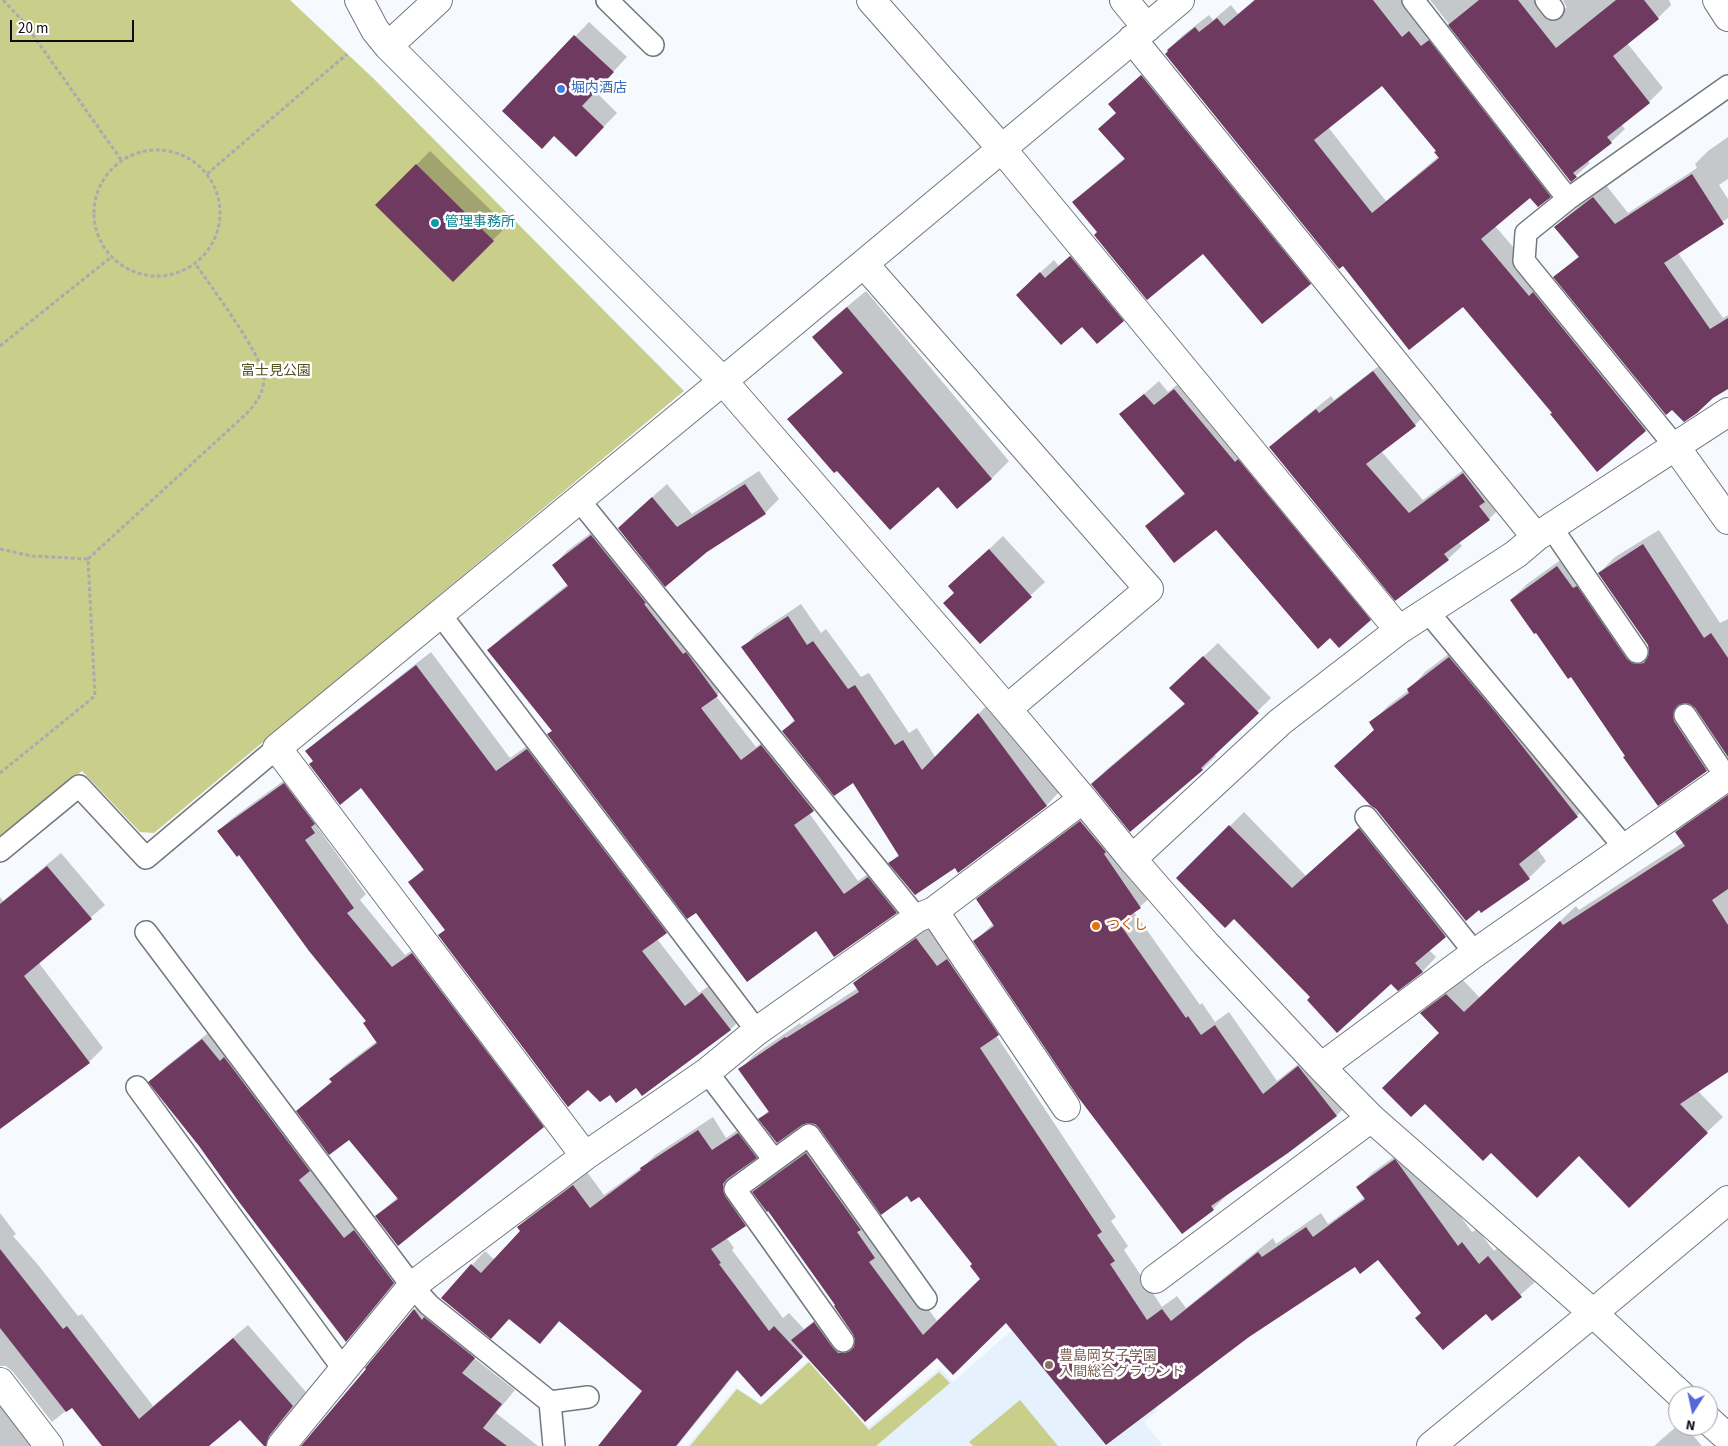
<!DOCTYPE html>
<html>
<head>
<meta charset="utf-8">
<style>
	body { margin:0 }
	#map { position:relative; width:1728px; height:1446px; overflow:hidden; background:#f6fafe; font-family:"Source Sans 3",sans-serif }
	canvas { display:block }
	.north { position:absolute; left:1668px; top:1386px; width:50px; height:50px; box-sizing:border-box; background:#fff; border:1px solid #9d9e9f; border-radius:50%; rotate:190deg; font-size:14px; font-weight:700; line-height:20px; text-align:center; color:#0b0d0f }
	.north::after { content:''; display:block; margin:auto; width:18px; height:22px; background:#5667de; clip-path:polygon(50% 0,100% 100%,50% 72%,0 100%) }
	.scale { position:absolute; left:10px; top:20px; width:124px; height:22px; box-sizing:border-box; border:2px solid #0b0d0f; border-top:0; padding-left:6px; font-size:15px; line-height:18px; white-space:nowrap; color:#0b0d0f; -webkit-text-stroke:4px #fff; paint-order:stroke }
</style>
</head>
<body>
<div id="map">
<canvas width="1728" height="1446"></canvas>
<div class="north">N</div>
<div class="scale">20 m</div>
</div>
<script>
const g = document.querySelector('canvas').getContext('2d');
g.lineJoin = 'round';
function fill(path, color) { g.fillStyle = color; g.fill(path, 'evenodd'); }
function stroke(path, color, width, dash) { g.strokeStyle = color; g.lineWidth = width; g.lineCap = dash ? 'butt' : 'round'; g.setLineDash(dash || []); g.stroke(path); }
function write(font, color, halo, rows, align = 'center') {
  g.font = font + ' "Source Sans 3","Noto Sans JP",sans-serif'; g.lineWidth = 5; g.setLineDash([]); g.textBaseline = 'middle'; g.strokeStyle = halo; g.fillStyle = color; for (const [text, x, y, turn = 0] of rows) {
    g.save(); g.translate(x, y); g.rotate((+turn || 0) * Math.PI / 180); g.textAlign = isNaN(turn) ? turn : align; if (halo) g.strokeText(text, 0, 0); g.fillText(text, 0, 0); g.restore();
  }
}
fill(new Path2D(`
	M 1064,1284 L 1158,1410 L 1144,1422 L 1163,1446 L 687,1446 L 736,1387 L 761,1404 L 808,1361 L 868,1427 L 940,1368 L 953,1382 Z`), '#e6f1fe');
fill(new Path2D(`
	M 0,0 L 290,0 L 373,78 L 684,391 L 154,833 L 140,832 L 82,771 L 0,836 Z
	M 809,1362 L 869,1430 L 939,1372 L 950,1383 L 876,1446 L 690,1446 L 737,1389 L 761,1405 Z
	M 1020,1400 L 1058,1446 L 973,1446 L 969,1442 Z`), '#cace8b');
fill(new Path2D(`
	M 1254,0 L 1421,0 L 1563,183 L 1550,196 L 1530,196 L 1495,226 L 1659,416 L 1646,430 L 1597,470 L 1553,413 L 1464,305 L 1343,264 L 1168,50 L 1182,36 L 1209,15 L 1213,20 L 1231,5 L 1238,14 ZM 1382,84 L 1438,151 L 1439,156 L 1386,201 L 1328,127 Z
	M 1430,0 L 1555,0 L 1562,7 L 1567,8 L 1563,0 L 1669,0 L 1671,5 L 1658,18 L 1627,43 L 1663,88 L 1649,102 L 1621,124 L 1625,129 L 1611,142 L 1587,160 L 1590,163 L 1571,180 Z
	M 589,22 L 627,57 L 595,91 L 617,113 L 589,142 L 554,135 L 504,111 Z
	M 1155,63 L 1324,270 L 1310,284 L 1203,253 L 1099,232 L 1074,202 L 1088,189 L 1126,157 L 1117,112 L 1124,91 Z
	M 1728,137 L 1728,179 L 1719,185 L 1728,199 L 1728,218 L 1678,253 L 1723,318 L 1728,315 L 1728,388 L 1555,277 L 1579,256 L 1555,227 L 1568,215 L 1606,185 L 1628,213 L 1697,168 L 1695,164 L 1708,151 Z
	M 430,151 L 507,226 L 453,280 L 377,205 Z
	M 1084,244 L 1136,307 L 1123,320 L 1082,325 L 1030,282 L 1054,260 L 1059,266 Z
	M 866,291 L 1009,461 L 992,478 L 957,507 L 938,485 L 837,469 L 789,419 L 807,402 L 843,372 L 814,337 L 832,319 Z
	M 1388,359 L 1429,411 L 1415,425 L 1381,451 L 1423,500 L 1477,460 L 1503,505 L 1489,519 L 1459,542 L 1462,546 L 1448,559 L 1270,448 L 1284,434 L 1331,396 L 1334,400 Z
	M 1188,376 L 1384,605 L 1370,619 L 1216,529 L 1147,526 L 1161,512 L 1185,493 L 1121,414 L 1159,381 L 1168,392 Z
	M 759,471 L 779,499 L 765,513 L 706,551 L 633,514 L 667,484 L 692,514 Z
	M 605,522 L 731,681 L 716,696 L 756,747 L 776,732 L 827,796 L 809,813 L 858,881 L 882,864 L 910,898 L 896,912 L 816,929 L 696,911 L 549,734 L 553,730 L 489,651 L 502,637 L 568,584 L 554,565 L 567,551 Z
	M 1659,530 L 1720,623 L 1728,619 L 1728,755 L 1696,707 L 1688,700 L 1722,755 L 1706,770 L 1626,755 L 1571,675 L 1511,600 L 1527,584 L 1573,551 L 1643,644 L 1650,650 L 1649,645 L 1599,573 L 1615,557 Z
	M 1003,536 L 1045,582 L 980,642 L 955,592 L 950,586 Z
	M 801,604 L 821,633 L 826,629 L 861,677 L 869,673 L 909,733 L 917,728 L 936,758 L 991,701 L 1059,792 L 1046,806 L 955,866 L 890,863 L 899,854 L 853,781 L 783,731 L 795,719 L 743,647 L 756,634 Z
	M 1467,640 L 1514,697 L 1594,799 L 1577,816 L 1537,848 L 1546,861 L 1529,878 L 1377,808 L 1336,766 L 1375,729 L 1371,723 L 1388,706 L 1409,690 L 1425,672 Z
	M 1218,643 L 1271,698 L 1214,754 L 1216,756 L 1202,770 L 1092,784 L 1106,770 L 1185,703 L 1185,674 Z
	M 431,652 L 510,758 L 541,736 L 680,918 L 657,939 L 699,993 L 717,980 L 744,1016 L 730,1030 L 636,1086 L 610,1093 L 440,935 L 446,929 L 410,882 L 424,868 L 362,786 L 314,761 L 307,752 L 321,738 Z
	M 297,771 L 327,819 L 318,828 L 366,894 L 360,900 L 405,955 L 426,941 L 556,1113 L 543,1126 L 376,1216 L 398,1197 L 349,1138 L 298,1111 L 332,1081 L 331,1079 L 344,1066 L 377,1041 L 368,1021 L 239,853 L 219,831 L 231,819 Z
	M 1728,792 L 1728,1071 L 1698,1091 L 1723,1117 L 1707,1132 L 1579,1155 L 1440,1033 L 1421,1013 L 1437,998 L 1462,979 L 1480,998 L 1576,906 L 1579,910 L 1684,842 L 1677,832 L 1693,816 Z
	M 1095,808 L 1154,894 L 1134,912 L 1200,1005 L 1202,1003 L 1215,1022 L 1229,1012 L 1277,1081 L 1312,1053 L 1350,1102 L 1336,1116 L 1227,1195 L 1213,1209 L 1182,1232 L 975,941 L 994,923 L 977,899 L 991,885 Z
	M 1244,812 L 1306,876 L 1373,815 L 1459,922 L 1429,950 L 1436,957 L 1423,971 L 1398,989 L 1391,982 L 1311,997 L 1234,917 L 1178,878 Z
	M 61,853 L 105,905 L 39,963 L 103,1048 L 89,1062 L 0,1129 L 0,897 L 3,901 Z
	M 931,924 L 1012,1020 L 996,1035 L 1116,1217 L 1111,1221 L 1128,1246 L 1124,1250 L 1162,1307 L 1177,1296 L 1186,1308 L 1273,1238 L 1276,1244 L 1321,1213 L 1328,1224 L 1365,1197 L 1358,1187 L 1372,1173 L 1409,1146 L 1472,1232 L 1477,1229 L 1494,1251 L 1503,1243 L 1535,1282 L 1492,1320 L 1486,1312 L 1423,1313 L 1378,1259 L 1355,1265 L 1248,1336 L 1006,1321 L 937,1356 L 805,1354 L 761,1395 L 738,1370 L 677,1446 L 600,1446 L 643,1391 L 560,1321 L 540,1343 L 510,1318 L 491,1337 L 472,1265 L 485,1251 L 495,1260 L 521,1231 L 519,1227 L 532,1213 L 587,1172 L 604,1195 L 644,1166 L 655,1155 L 713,1117 L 726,1138 L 752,1120 L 770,1143 L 756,1157 L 737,1171 L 736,1175 L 759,1211 L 745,1225 L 726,1237 L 734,1248 L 732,1250 L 783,1318 L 789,1313 L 804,1329 L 829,1309 L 853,1339 L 856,1339 L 836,1305 L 769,1209 L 754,1192 L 768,1178 L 821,1139 L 883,1247 L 937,1321 L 981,1279 L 974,1264 L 919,1195 L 907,1194 L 815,1123 L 760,1119 L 769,1110 L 740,1070 L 754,1055 L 800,1023 L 801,1025 L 858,988 L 854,983 L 868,969 Z
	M 217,1026 L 407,1269 L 359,1327 L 346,1341 L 200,1145 L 150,1082 L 164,1068 Z
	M 0,1213 L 16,1234 L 13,1236 L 39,1266 L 78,1316 L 82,1314 L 153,1406 L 248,1325 L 306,1392 L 282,1421 L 279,1428 L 279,1434 L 265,1446 L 240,1418 L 207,1446 L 104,1446 L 72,1406 L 52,1422 L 13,1372 L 6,1366 L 0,1366 Z
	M 428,1296 L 488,1343 L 474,1358 L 515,1390 L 496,1413 L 538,1446 L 303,1446 L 368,1369 L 414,1310 Z
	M 0,1375 L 39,1446 L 0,1446 Z
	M 1678,1425 L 1685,1426 L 1702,1446 L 1654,1446 Z`), '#0003');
fill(new Path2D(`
	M 1255,0 L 1373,0 L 1402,37 L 1409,31 L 1421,46 L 1429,40 L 1551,197 L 1538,207 L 1530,198 L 1481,239 L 1529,296 L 1533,292 L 1646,431 L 1597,472 L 1550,414 L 1552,413 L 1463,307 L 1409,350 L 1343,266 L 1339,269 L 1165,54 L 1168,51 L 1167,50 L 1195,27 L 1199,32 L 1217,18 L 1224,26 ZM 1382,86 L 1436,151 L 1434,152 L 1439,158 L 1372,213 L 1314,140 Z
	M 1479,0 L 1518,0 L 1556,48 L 1616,0 L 1644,0 L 1659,19 L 1613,56 L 1650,103 L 1607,137 L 1612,143 L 1573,173 L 1577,177 L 1571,182 L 1448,25 Z
	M 574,35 L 614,72 L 582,106 L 604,127 L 576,157 L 554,136 L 542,149 L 502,111 Z
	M 1141,75 L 1311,284 L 1262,324 L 1203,254 L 1147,300 L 1094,235 L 1097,232 L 1072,202 L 1125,159 L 1098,129 L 1116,113 L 1108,104 Z
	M 416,164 L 494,241 L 453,282 L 375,205 Z
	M 1692,174 L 1724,224 L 1664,263 L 1710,329 L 1728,318 L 1728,389 L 1713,398 L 1697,413 L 1684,422 L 1672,410 L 1666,415 L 1553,277 L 1579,257 L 1554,227 L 1593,197 L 1615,224 Z
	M 1070,256 L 1124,321 L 1097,344 L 1082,327 L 1061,345 L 1016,295 L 1040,272 L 1045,278 Z
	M 847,307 L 992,479 L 957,509 L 938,487 L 890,530 L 837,471 L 834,473 L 787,419 L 843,373 L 812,337 Z
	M 1373,371 L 1416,426 L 1366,464 L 1409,513 L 1463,473 L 1485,502 L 1479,506 L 1490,520 L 1444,554 L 1449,560 L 1395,601 L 1269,447 L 1316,409 L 1319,413 Z
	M 1174,389 L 1235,462 L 1238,459 L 1371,620 L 1339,648 L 1330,638 L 1318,649 L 1216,530 L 1174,563 L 1145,526 L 1185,494 L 1119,414 L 1144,394 L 1154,405 Z
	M 745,484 L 766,514 L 707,552 L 665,587 L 618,528 L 652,497 L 677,527 Z
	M 591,535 L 646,603 L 644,604 L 683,654 L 686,652 L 718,696 L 701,708 L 741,760 L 761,745 L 814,811 L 794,825 L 844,894 L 868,877 L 897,913 L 834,957 L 816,931 L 747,982 L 696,913 L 687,919 L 547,734 L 552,731 L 487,650 L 568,586 L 552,565 Z
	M 1643,544 L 1704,638 L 1711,633 L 1728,658 L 1728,757 L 1695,708 L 1690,704 L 1685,703 L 1678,705 L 1674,710 L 1673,716 L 1674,721 L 1707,771 L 1658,806 L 1623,757 L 1625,756 L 1571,677 L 1568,679 L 1536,633 L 1534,634 L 1510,600 L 1557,566 L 1573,588 L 1577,586 L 1627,659 L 1632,663 L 1638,664 L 1644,663 L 1648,657 L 1649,651 L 1648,645 L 1598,573 Z
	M 989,549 L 1032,597 L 980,644 L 943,603 L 954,593 L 948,586 Z
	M 788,616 L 807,645 L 813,641 L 848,689 L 855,685 L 895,745 L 903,740 L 922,770 L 978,713 L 1047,806 L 958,873 L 955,868 L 915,895 L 888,863 L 899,856 L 853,783 L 834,796 L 782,731 L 795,721 L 741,647 Z
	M 1203,656 L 1259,713 L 1201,768 L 1203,770 L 1130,832 L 1091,784 L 1185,704 L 1169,688 Z
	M 1449,657 L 1497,714 L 1578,817 L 1519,864 L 1530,879 L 1481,913 L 1479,910 L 1466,921 L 1376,809 L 1370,805 L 1334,766 L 1374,730 L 1369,722 L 1409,693 L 1407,689 Z
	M 416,665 L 496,771 L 527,749 L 667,933 L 642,951 L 685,1006 L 702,993 L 731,1030 L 642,1096 L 636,1088 L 616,1103 L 610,1095 L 600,1102 L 588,1090 L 568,1107 L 438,935 L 445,930 L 408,882 L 424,870 L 361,788 L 340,805 L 309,764 L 313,761 L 305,751 Z
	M 284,783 L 315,824 L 311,827 L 315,833 L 305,840 L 354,908 L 347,913 L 392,967 L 412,953 L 544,1127 L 398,1246 L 375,1216 L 398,1199 L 349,1140 L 329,1155 L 296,1111 L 332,1082 L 329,1079 L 377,1043 L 363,1023 L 366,1021 L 309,951 L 239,855 L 237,857 L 217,831 Z
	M 1728,795 L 1728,889 L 1712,900 L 1728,925 L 1728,1072 L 1680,1104 L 1708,1133 L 1629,1208 L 1579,1156 L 1537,1198 L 1491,1153 L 1483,1161 L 1425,1104 L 1411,1117 L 1382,1088 L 1439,1033 L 1420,1013 L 1446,994 L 1464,1012 L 1560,921 L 1563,925 L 1685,846 L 1675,832 Z
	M 1080,821 L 1106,852 L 1104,854 L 1141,908 L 1119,923 L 1186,1018 L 1188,1016 L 1201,1035 L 1215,1025 L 1263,1094 L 1298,1066 L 1337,1116 L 1288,1153 L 1211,1206 L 1214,1210 L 1182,1234 L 1078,1097 L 973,941 L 994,926 L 976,899 Z
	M 1229,825 L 1292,888 L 1359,828 L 1446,937 L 1415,963 L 1423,972 L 1398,991 L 1391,984 L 1337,1033 L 1307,1000 L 1310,997 L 1234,919 L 1225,928 L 1176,878 Z
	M 47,866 L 92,919 L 24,976 L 90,1063 L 0,1129 L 0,904 Z
	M 916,938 L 937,966 L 947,959 L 999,1035 L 980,1048 L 1102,1232 L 1097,1235 L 1115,1261 L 1110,1264 L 1147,1320 L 1162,1309 L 1171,1321 L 1258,1252 L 1262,1257 L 1306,1227 L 1313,1237 L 1365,1199 L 1356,1187 L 1395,1159 L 1458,1246 L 1462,1242 L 1479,1264 L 1488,1256 L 1522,1297 L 1492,1321 L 1486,1314 L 1443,1350 L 1415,1318 L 1421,1313 L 1378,1260 L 1360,1274 L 1355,1267 L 1249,1337 L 1106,1445 L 1006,1323 L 953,1375 L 937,1358 L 865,1422 L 791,1340 L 814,1322 L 833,1348 L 838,1353 L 845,1353 L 850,1351 L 854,1347 L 855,1340 L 853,1334 L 834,1306 L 835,1305 L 768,1211 L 767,1212 L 752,1192 L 806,1153 L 861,1230 L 857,1232 L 875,1258 L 869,1262 L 923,1335 L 980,1279 L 970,1266 L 972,1264 L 919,1197 L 911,1202 L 907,1196 L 881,1215 L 819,1128 L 815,1124 L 808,1123 L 802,1125 L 777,1143 L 758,1119 L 769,1112 L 738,1069 L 785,1037 L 786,1038 L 859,992 L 853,983 Z
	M 202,1039 L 220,1061 L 224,1057 L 310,1171 L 299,1180 L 344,1238 L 354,1230 L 394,1283 L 346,1342 L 239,1202 L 199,1146 L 148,1082 Z
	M 698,1130 L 712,1150 L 738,1133 L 757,1158 L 727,1179 L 723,1184 L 723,1190 L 725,1196 L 746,1226 L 711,1249 L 721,1263 L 719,1264 L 769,1331 L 774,1326 L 803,1357 L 761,1397 L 737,1370 L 676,1446 L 598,1446 L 642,1391 L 559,1321 L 540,1344 L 509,1319 L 491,1339 L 441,1298 L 471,1264 L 481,1273 L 520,1231 L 517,1227 L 573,1185 L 590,1208 L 641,1170 L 640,1168 Z
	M 0,1249 L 63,1329 L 67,1326 L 139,1419 L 233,1338 L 293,1406 L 269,1436 L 266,1446 L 264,1446 L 240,1420 L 209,1446 L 102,1446 L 72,1408 L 66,1412 L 0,1328 Z
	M 414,1309 L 422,1320 L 424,1317 L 475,1358 L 462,1373 L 502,1404 L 483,1428 L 507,1446 L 301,1446 L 366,1369 L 365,1368 Z`), '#6f3a60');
const lane = new Path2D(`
	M 607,0 L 653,45
	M 1413,0 L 1568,199
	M 1546,0 L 1553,9
	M 1675,446 L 1524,261 L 1526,233 L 1568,199 L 1728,86
	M 579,500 L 917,918
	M 1551,527 L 1637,652
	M 1428,612 L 1625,848
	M 440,614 L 757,1031
	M 1685,715 L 1726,777
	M 1366,817 L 1475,953
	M 0,851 L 79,786 L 146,858 L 277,748
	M 146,932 L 412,1286 L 429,1305 L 550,1402 L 554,1446
	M 707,1072 L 774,1160
	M 137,1087 L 344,1370
	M 843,1341 L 735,1189 L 809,1135 L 926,1299
	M 550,1402 L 588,1397`);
const street = new Path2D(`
	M 359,0 L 375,30 L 388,46 L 723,381 L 1007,709 L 1083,799 L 1132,859 L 1206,944 L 1321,1067 L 1371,1118 L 1593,1313 L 1682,1396
	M 871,0 L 1002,149 L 1399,630
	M 1124,0 L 1147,28
	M 1132,39 L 1536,537
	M 388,46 L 438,0
	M 864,264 L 1149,589 L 1007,709
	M 1675,446 L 1728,520
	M 1132,859 L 1280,722 L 1399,630 L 1516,554 L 1536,537 L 1728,412
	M 934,911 L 1066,1107
	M 1321,1067 L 1475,953 L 1728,776
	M 585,1156 L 277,748 L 723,381 L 1180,0
	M 1155,1279 L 1371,1118
	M 0,1382 L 49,1446
	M 1708,1420 L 1728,1438
	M 281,1446 L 412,1286 L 585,1156 L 707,1072 L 757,1031 L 917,918 L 934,911 L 1083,799`);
const secondary = new Path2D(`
	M 1717,0 L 1728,17
	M 1431,1446 L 1593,1313 L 1728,1200`);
stroke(lane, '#73777e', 24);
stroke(street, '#73777e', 30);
stroke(secondary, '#73777e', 30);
stroke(new Path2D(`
	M 3,0 L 23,21 L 122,161
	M94 213a63 63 0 1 1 126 0a63 63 0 1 1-126 0Z
	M 207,174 L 347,54
	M 0,346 L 110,258
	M 0,549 L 32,556 L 88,559 L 95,696 L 0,773
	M 88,559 L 245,415 C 255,405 264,393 264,378 C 264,357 209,284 195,263`), '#a8acaf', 3, [4, 2.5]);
stroke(lane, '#fff', 21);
stroke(street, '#fff', 28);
stroke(secondary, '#fff', 28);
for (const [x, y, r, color] of [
	[561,89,5,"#3f7fe0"],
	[435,223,5,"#0f9aa8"],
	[1096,926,5,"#e8710a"],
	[1049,1365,5,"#8d6e63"]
]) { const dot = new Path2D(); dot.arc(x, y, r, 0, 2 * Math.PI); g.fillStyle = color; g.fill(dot); stroke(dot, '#fff', 2); }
write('14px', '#366cbe', '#fff', [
	["堀内酒店",571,89]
], 'left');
write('14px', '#0d838f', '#fff', [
	["管理事務所",445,223]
], 'left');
write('14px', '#50521f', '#fff', [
	["富士見公園",276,372]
]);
write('14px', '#c56008', '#fff', [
	["つくし",1106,926]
], 'left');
write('14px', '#785e54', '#fff', [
	["豊島岡女子学園",1059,1357],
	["入間総合グラウンド",1059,1373]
], 'left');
</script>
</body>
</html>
